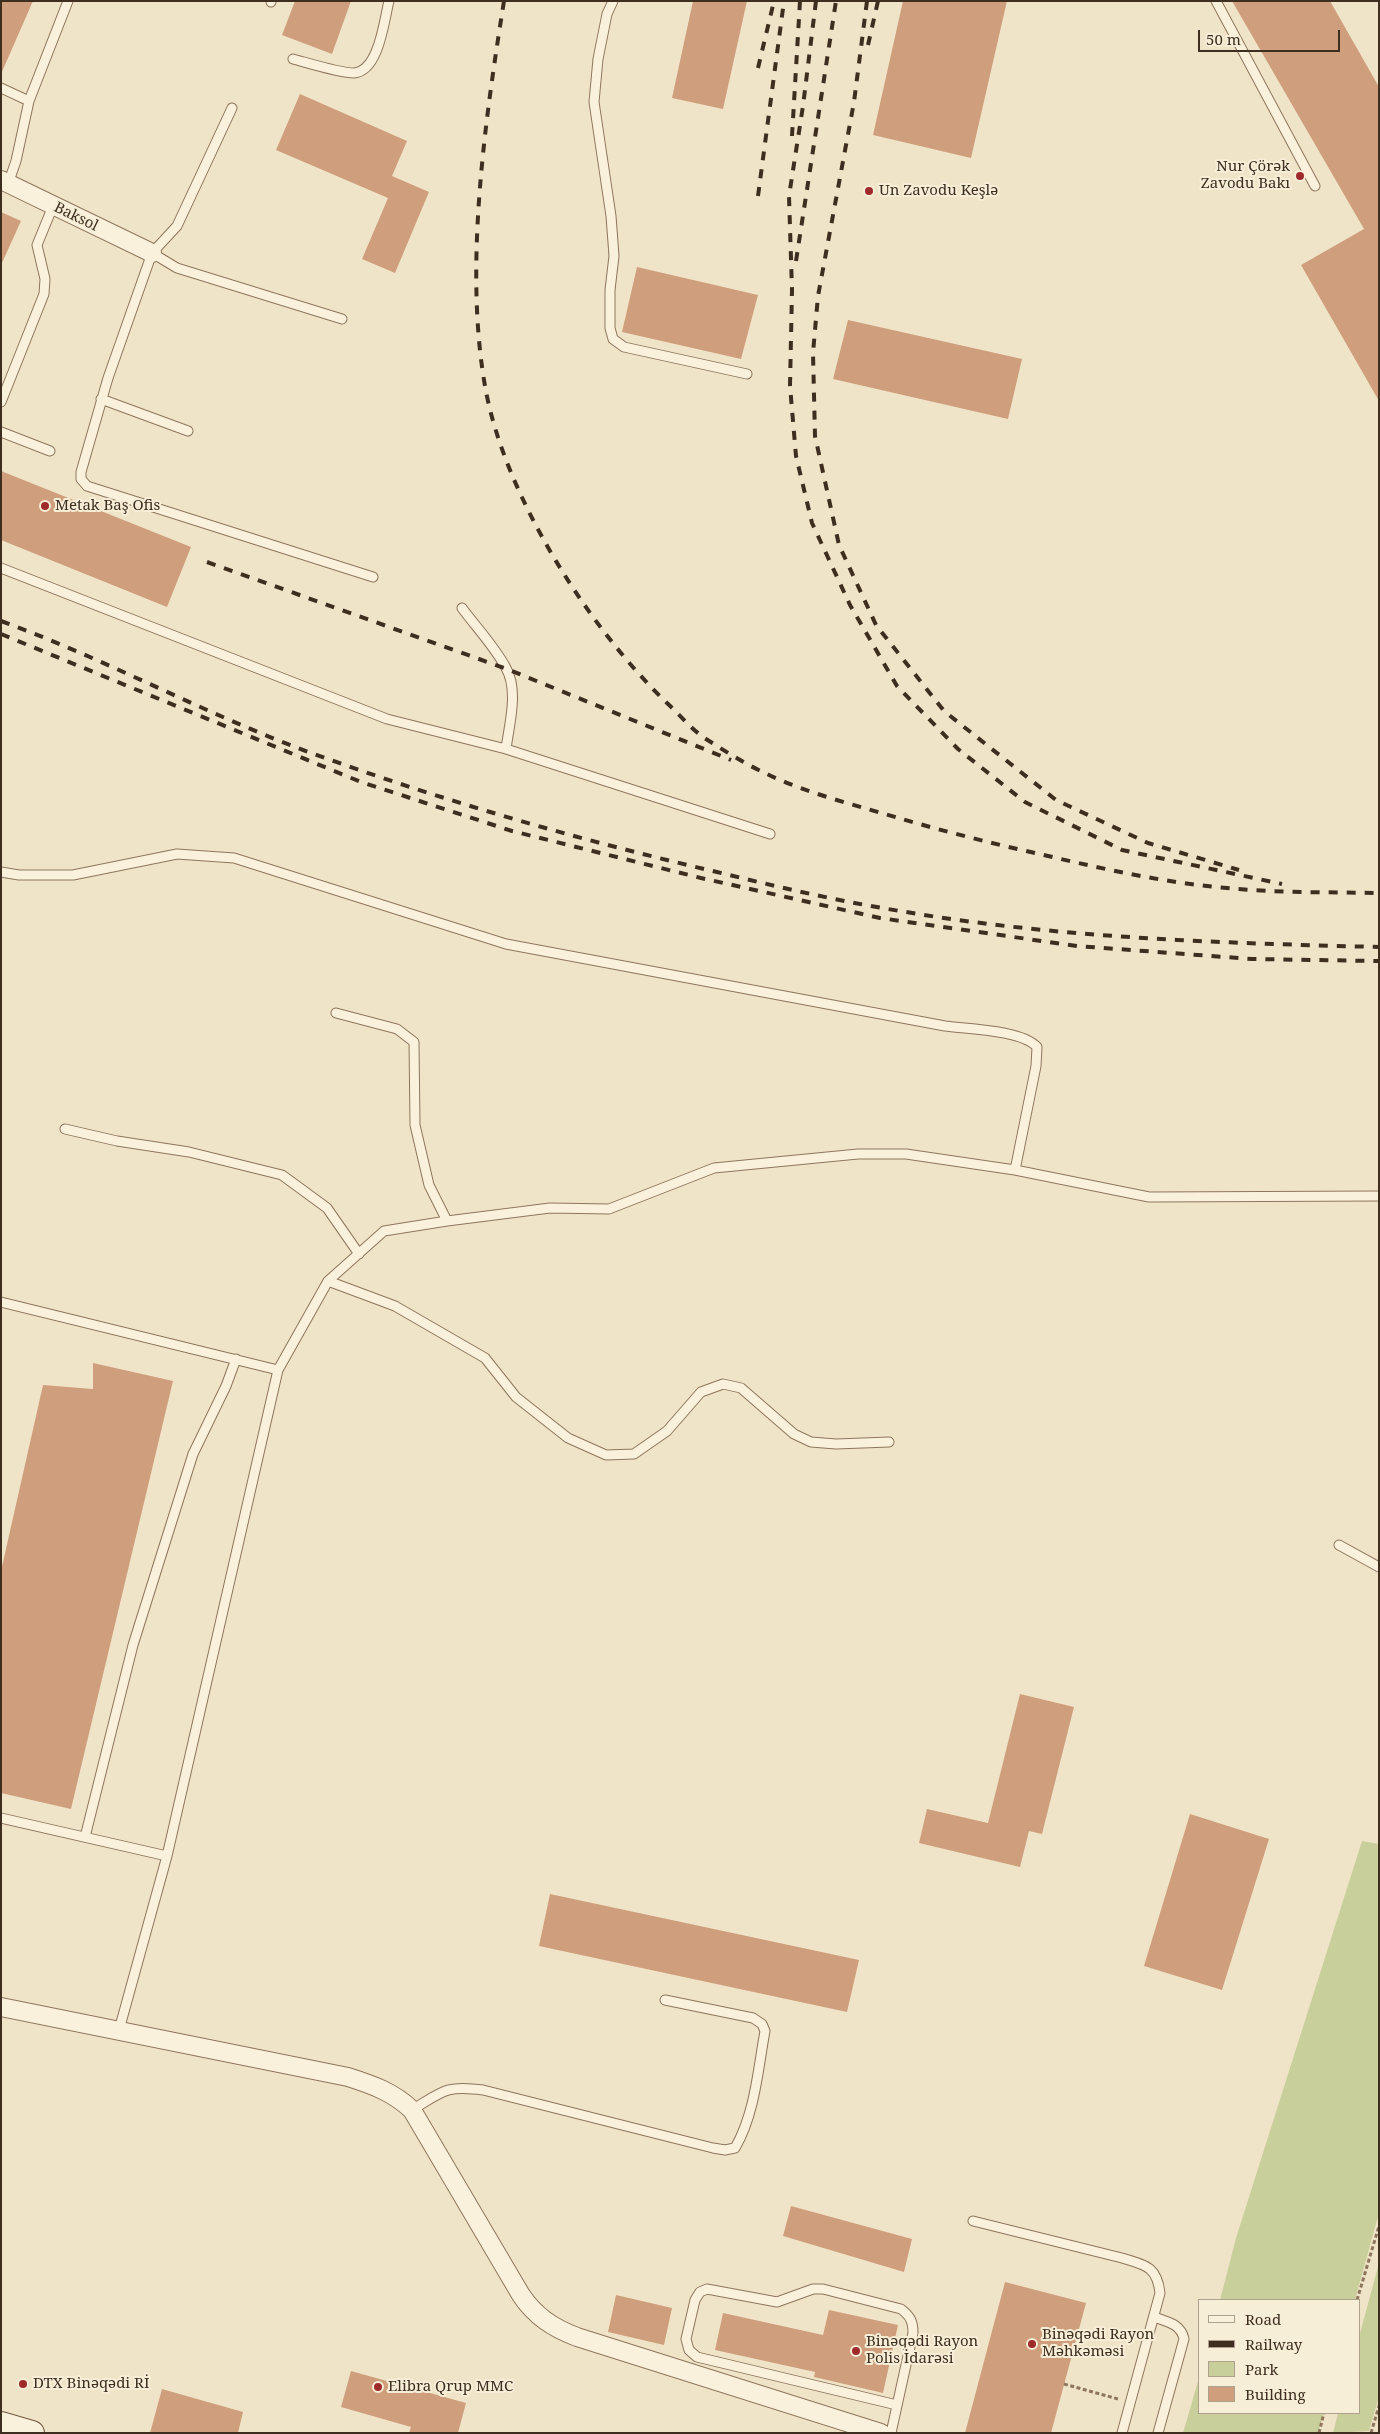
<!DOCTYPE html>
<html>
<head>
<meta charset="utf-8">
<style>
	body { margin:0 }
	#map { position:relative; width:1380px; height:2434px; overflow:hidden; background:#f0e4c8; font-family:"Noto Serif",serif }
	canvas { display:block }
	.frame { position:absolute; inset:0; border:2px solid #3d2e20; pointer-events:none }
	.legend { position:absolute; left:1198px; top:2299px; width:162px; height:115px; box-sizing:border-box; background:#f7eed8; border:1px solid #ada18e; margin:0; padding:6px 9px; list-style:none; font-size:15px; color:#3d2e20 }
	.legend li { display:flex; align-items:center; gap:10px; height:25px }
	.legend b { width:25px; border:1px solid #ada18e }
	.scale { position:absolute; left:1198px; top:30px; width:142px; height:22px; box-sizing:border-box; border:2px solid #3d2e20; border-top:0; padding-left:6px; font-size:15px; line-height:18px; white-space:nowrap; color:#3d2e20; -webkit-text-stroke:4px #f7eed8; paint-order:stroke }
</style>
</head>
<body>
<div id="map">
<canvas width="1380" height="2434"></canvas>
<div class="frame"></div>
<ul class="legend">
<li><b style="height:6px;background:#faf1dc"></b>Road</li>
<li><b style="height:6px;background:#3d2e20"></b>Railway</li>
<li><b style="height:14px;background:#c9cf9b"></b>Park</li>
<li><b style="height:14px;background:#cf9f7d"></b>Building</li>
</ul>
<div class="scale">50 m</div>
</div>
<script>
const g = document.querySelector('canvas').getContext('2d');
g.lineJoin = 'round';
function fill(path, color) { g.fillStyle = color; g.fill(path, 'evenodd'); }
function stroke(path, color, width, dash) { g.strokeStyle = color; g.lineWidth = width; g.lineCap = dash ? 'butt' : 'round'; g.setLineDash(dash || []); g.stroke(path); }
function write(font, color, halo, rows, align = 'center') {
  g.font = font + ' "Noto Serif",serif'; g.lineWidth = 4; g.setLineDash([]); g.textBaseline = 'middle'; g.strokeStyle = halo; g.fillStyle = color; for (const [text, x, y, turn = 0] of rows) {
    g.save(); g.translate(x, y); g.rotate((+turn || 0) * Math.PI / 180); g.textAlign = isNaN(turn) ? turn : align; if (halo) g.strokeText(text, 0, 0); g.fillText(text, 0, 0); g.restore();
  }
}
fill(new Path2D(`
	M 1362,1841 L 1379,1844 L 1379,2213 L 1355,2300 L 1220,2300 L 1236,2238 Z
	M 1379,2263 L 1379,2397 L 1369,2431 L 1333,2433 L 1338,2413 L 1359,2413 L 1359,2337 Z
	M 1199,2378 L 1199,2413 L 1324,2413 L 1318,2433 L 1183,2433 Z`), '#c9cf9b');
fill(new Path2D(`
	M 1,1 L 33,1 L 1,74 Z
	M 295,1 L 351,1 L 332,54 L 282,35 Z
	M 693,1 L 747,1 L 723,109 L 672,98 Z
	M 903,1 L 1007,1 L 971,158 L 873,135 Z
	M 1232,1 L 1330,1 L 1379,87 L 1379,401 L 1301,265 L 1364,229 Z
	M 300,94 L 407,141 L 392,176 L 429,192 L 395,273 L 362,259 L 388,198 L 276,150 Z
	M 1,212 L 21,221 L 1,265 Z
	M 637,267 L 758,295 L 741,359 L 622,332 Z
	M 848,320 L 1022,359 L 1008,419 L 833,379 Z
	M 1,471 L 191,547 L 167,607 L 1,540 Z
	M 93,1363 L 173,1381 L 71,1809 L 1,1793 L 1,1571 L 43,1385 L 93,1389 Z
	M 1020,1694 L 1074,1707 L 1042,1834 L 1029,1831 L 1020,1867 L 919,1843 L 927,1809 L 988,1823 Z
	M 1190,1814 L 1269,1839 L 1222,1990 L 1144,1966 Z
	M 550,1894 L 859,1960 L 847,2012 L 539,1946 Z
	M 791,2206 L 912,2239 L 904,2272 L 783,2236 Z
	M 1005,2282 L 1086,2303 L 1051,2433 L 965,2433 Z
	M 616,2295 L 672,2308 L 664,2345 L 608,2332 Z
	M 829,2310 L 898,2325 L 883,2393 L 814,2377 L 815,2372 L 715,2350 L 723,2313 L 823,2335 Z
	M 351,2371 L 466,2403 L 458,2433 L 409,2433 L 411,2427 L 341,2407 Z
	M 162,2389 L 243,2412 L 238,2433 L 150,2433 Z`), '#cf9f7d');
const lane = new Path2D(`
	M 613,1 L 607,14 L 598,59 L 594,102 L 611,216 L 614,256 L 610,290 L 610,328 L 613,339 L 624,347 L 747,374
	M 1216,1 L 1315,186
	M 271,2 L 271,1
	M 293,59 C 308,63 340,73 354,73 C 379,71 384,21 389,1
	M 1,88 L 29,101
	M 232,108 L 177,226 L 152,253 L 108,378 L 81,472 L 81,479 L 87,486 L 373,577
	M 8,184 L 16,161 L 29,101 L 68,1
	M 152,253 L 177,268 L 342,319
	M 101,399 L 188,431
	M 1,402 L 44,294 L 45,279 L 37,245 L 53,206
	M 1,432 L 50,451
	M 1,568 L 387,719 L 506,749 L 770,834
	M 462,608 C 476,627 495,647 506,668 C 519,691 509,725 506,749
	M 1,872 L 19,875 L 73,875 L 177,854 L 234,858 L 506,944 L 945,1026 C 968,1029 1022,1030 1037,1047 L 1036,1066 L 1015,1170
	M 336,1013 L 397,1029 L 414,1042 L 415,1125 L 429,1185 L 447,1221
	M 65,1129 L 117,1141 L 189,1152 L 282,1175 L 327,1208 L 359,1254
	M 328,1281 L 395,1306 L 485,1358 L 516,1397 L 568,1438 L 606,1455 L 634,1454 L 667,1431 L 701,1392 L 723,1384 L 741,1388 L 794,1434 L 811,1442 L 836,1444 L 889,1442
	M 1,1302 L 278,1370
	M 1339,1545 L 1379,1567
	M 1,1818 L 167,1856 L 119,2030
	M 85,1837 L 133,1645 L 193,1454 L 226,1386 L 236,1359
	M 167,1856 L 278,1370 L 328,1281 L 384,1231 L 447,1221 L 550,1208 L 609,1209 L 714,1168 L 858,1154 L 906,1154 L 1015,1170 L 1149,1197 L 1379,1196
	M 412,2110 C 443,2091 446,2085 483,2090 L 713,2148 L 725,2150 L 735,2148 C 755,2114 758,2069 765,2031 L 762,2024 L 753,2018 L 665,2000
	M 973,2221 L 1122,2258 C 1145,2265 1157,2266 1160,2293 L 1122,2433
	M 1154,2317 C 1168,2322 1181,2324 1184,2339 L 1158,2433
	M 891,2433 L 913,2333 C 913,2321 910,2316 901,2309 L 823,2289 L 813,2289 L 777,2302 L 707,2289 L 700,2292 L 695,2300 L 686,2339 L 689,2350 L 697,2357 L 897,2405`);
const street = new Path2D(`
	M 1,180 L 152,253
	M 1,2007 L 348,2077 C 373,2085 393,2092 412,2110 L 521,2295 C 535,2316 553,2328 577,2337 L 881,2433`);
const secondary = new Path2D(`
	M 1,2424 L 32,2433`);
stroke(lane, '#8d765c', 11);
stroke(street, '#8d765c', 20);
stroke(secondary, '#6f573f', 26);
stroke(new Path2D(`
	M 1357,2300 L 1379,2226
	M 1064,2384 L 1118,2399
	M 1319,2433 L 1324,2413
	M 1371,2433 L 1379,2406`), '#8d765c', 3, [4, 2.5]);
stroke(lane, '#faf1dc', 9);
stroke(street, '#faf1dc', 18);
stroke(secondary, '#faf1dc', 24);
stroke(new Path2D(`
	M 504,1 C 485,120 464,267 485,386 C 504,495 588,627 667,703 C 680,715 692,730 706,739 C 725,751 745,764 765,773 C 805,793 859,806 902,819 C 950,833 999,845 1048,856 C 1108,870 1167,883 1227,888 C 1277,893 1329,892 1379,893
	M 816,1 L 803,106 L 789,196 L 792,290 L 790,386 L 796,456 L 812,523 L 850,605 L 897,686 L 958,749 L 1025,802 L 1122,850 L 1282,884
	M 867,1 L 854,102 L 818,296 L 813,353 L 815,436 L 839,545 L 876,625 L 944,711 L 1056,800 L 1148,843 L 1239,870
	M 868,45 L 878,1
	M 758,68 L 774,1
	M 792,136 L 800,1
	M 758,196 L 784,1
	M 796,261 L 836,1
	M 207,562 L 507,669 L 731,760
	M 1,621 C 111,661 214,719 325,758 C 454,804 584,841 717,872 C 778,887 838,901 900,911 C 1057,938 1219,943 1379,947
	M 1,634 L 361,782 L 512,831 L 701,878 L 880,918 L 1077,946 L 1252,959 L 1379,961`), '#3d2e20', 4, [9, 9]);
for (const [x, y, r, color] of [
	[1300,176,5,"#9e2a2b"],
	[869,191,5,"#9e2a2b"],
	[45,506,5,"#9e2a2b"],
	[1032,2344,5,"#9e2a2b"],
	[856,2351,5,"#9e2a2b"],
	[23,2384,5,"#9e2a2b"],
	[378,2387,5,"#9e2a2b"]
]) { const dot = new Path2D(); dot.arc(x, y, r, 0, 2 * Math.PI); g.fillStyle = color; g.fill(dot); stroke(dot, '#f7eed8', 2); }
write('15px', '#3d2e20', '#f7eed8', [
	["Nur Çörək",1290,167,"right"],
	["Zavodu Bakı",1290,184,"right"],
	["Un Zavodu Keşlə",879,191],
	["Metak Baş Ofis",55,506],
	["Binəqədi Rayon",1042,2335],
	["Məhkəməsi",1042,2352],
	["Binəqədi Rayon",866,2342],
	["Polis İdarəsi",866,2359],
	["DTX Binəqədi Rİ",33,2384],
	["Elibra Qrup MMC",388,2387]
], 'left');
write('15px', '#3d2e20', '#f7eed8', [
	["Baksol",76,217,26]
]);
</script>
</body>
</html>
